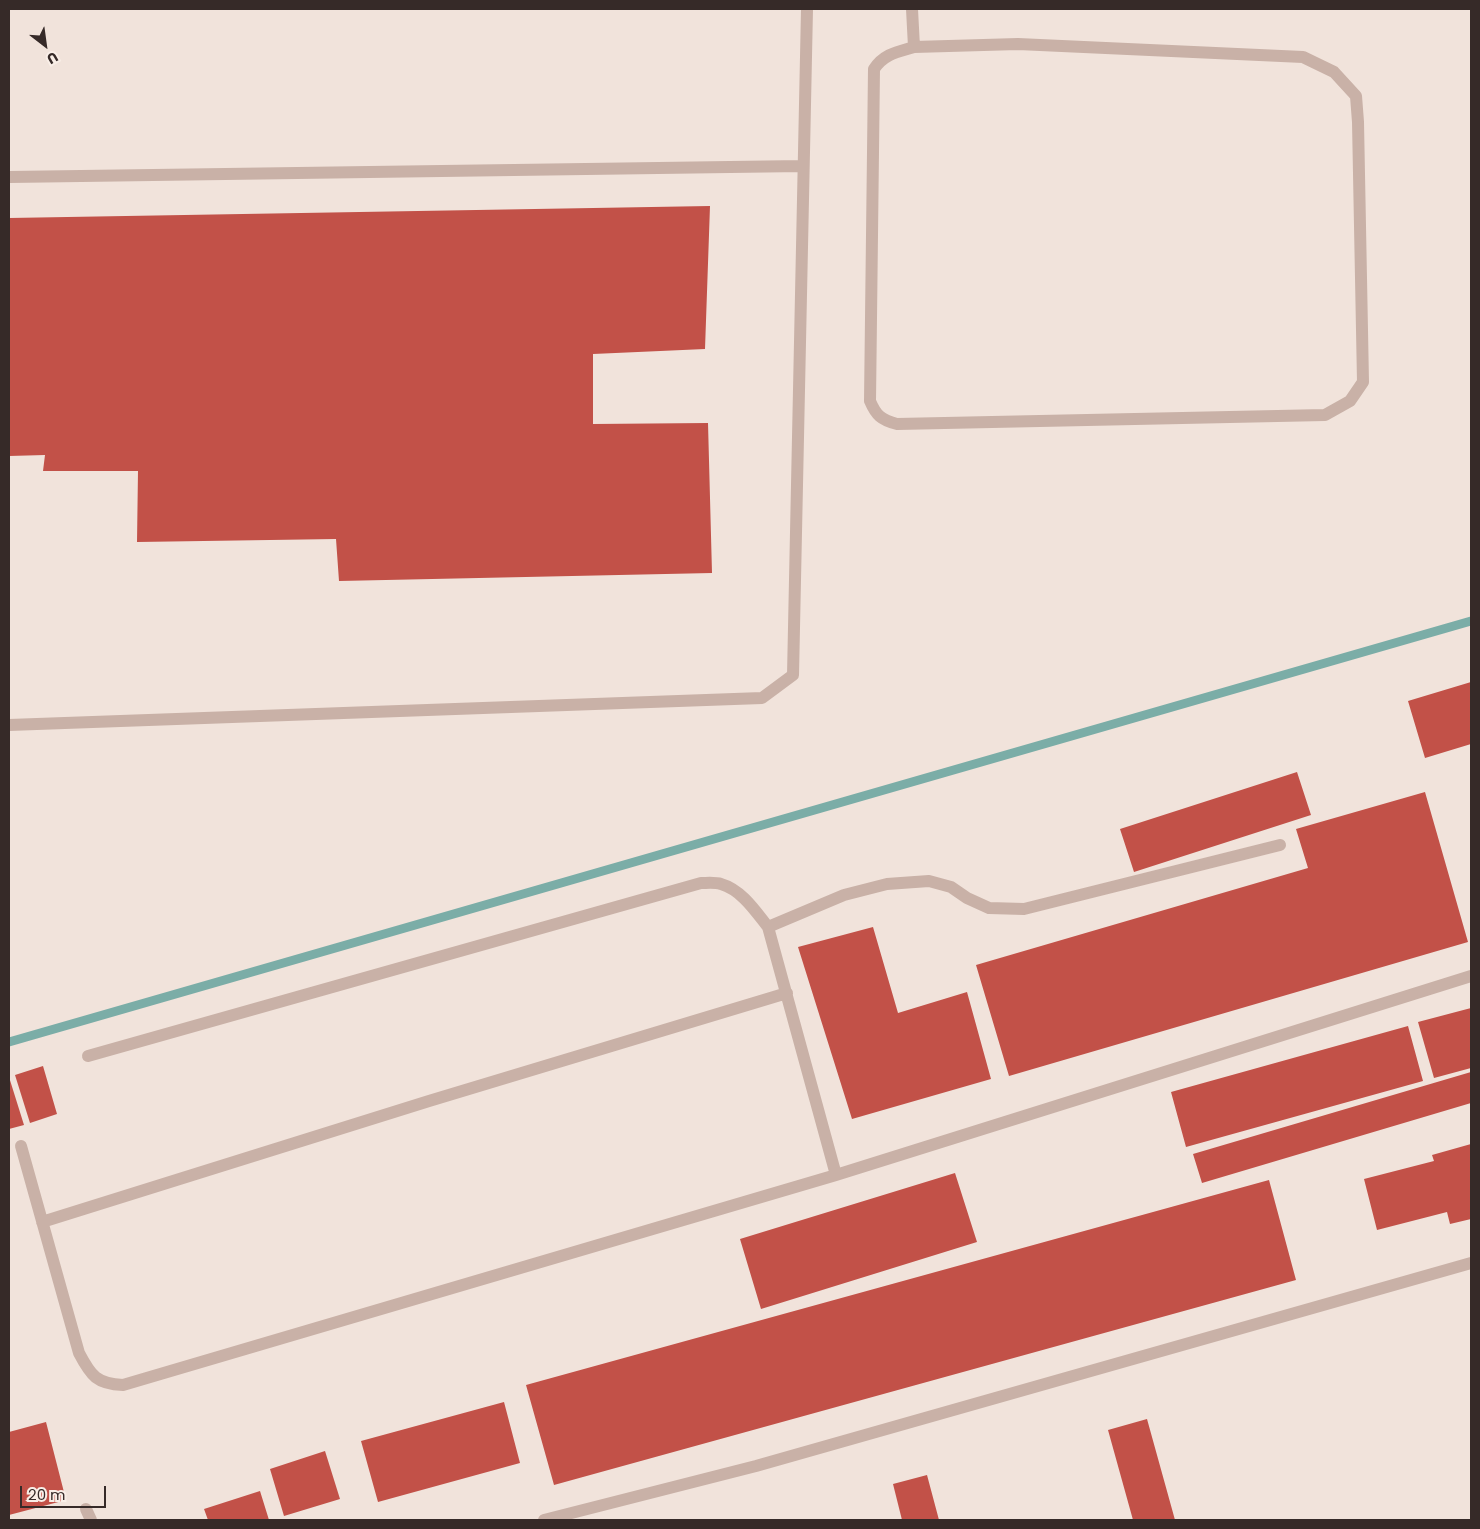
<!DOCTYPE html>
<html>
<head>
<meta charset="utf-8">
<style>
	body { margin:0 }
	#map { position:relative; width:1480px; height:1529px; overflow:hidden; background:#f1e3db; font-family:Poppins,sans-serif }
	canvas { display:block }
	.frame { position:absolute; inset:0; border:10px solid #362a28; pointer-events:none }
	.north { position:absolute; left:20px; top:20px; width:50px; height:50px; -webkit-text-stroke:4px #f9eee7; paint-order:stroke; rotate:150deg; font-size:14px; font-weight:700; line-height:20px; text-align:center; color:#362a28 }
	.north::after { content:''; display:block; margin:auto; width:18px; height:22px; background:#362a28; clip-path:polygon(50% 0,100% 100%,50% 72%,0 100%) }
	.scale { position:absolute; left:20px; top:1486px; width:86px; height:22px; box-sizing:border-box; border:2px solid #362a28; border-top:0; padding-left:6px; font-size:15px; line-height:18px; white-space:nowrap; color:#362a28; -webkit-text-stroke:4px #f9eee7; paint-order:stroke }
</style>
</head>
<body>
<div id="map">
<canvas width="1480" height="1529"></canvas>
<div class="frame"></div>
<div class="north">U</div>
<div class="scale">20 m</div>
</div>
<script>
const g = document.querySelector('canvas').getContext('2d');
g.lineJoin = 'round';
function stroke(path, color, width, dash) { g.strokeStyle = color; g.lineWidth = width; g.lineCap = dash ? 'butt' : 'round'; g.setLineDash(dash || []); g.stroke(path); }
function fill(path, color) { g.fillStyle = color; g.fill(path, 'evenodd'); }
stroke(new Path2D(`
	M 9,1042 L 1471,621`), '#7bada7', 9);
fill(new Path2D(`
	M 710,206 L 705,349 L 593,354 L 593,424 L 708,423 L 712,573 L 339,581 L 336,539 L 137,542 L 138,471 L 43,471 L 45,455 L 9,456 L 9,218 Z
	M 1471,682 L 1471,744 L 1425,758 L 1408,701 Z
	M 1297,772 L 1311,815 L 1134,872 L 1120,829 Z
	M 1425,792 L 1468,942 L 1009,1076 L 976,965 L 1308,868 L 1296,829 Z
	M 873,927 L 898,1013 L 967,992 L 991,1079 L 852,1119 L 798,947 Z
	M 1471,1008 L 1471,1068 L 1434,1078 L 1418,1022 Z
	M 1408,1026 L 1423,1081 L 1186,1147 L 1171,1092 Z
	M 43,1066 L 57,1114 L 30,1123 L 15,1075 Z
	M 1471,1072 L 1471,1103 L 1202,1183 L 1193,1154 Z
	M 9,1077 L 24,1125 L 9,1129 Z
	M 1471,1144 L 1471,1219 L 1450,1224 L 1447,1212 L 1377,1230 L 1364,1179 L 1434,1161 L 1432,1155 Z
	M 955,1173 L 977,1242 L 761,1309 L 740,1239 Z
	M 1269,1180 L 1296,1280 L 554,1485 L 526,1385 Z
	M 504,1402 L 520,1463 L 378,1502 L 361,1441 Z
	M 1147,1419 L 1175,1520 L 1133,1520 L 1108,1430 Z
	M 46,1422 L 66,1500 L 9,1515 L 9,1432 Z
	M 325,1451 L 340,1499 L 284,1516 L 270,1469 Z
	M 927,1475 L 939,1520 L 902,1520 L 893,1484 Z
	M 260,1491 L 269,1520 L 208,1520 L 204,1509 Z`), '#c25148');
stroke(new Path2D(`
	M 912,9 L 914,47 C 897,52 884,54 874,69 L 870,401 C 876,415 881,420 897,424 L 1325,415 L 1350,401 L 1363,382 L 1358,122 L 1356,96 L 1334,72 L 1303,57 L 1018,44 L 914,47
	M 9,177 L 802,166
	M 9,725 L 762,698 L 793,675 L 807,9
	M 768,927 L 844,895 L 887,884 L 929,881 L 951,887 L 967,898 L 989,908 L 1024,909 L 1280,845
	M 88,1056 L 701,883 C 707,883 715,882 721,884 C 742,890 756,912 768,927 L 836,1175
	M 21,1146 L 79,1353 C 91,1376 97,1384 123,1385 L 836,1175 L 1471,976
	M 42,1222 L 429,1101 L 787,993
	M 86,1509 L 91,1520
	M 544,1520 L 756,1466 L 1471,1263`), '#c9b1a7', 12);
</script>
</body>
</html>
